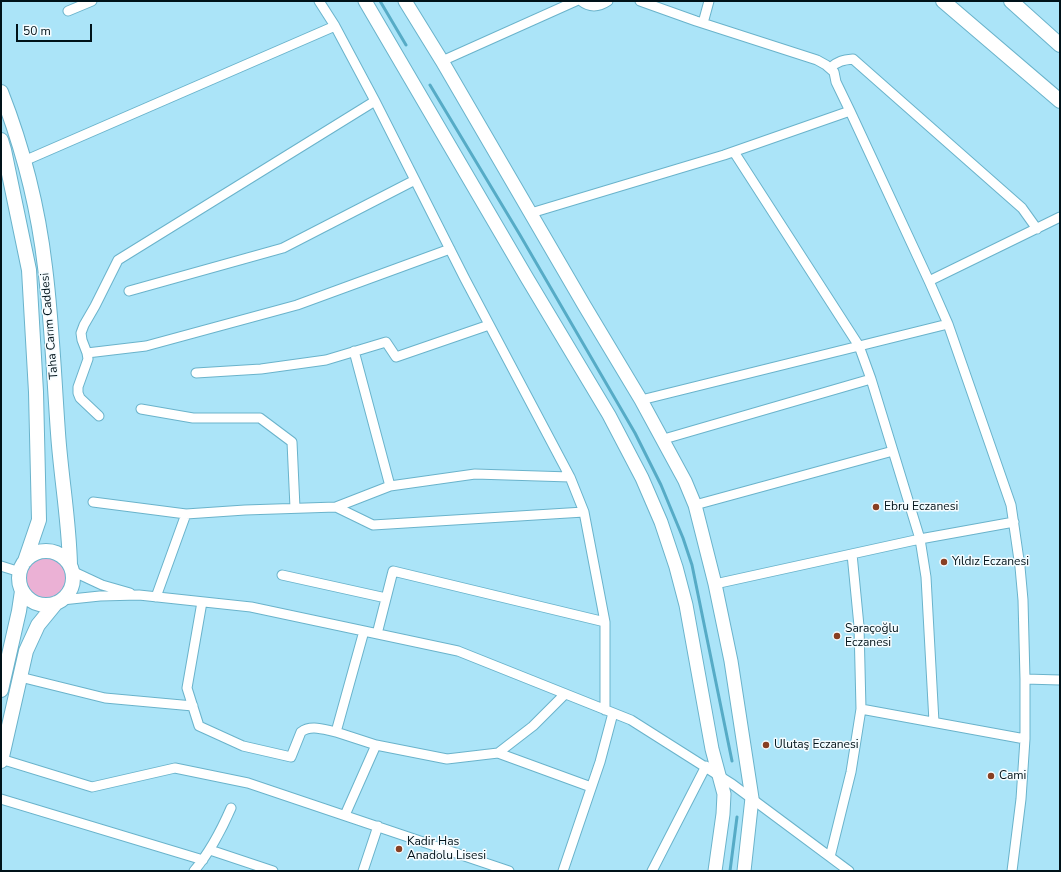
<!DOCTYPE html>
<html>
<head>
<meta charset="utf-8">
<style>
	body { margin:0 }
	#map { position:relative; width:1061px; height:872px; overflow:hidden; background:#abe4f8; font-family:"Nunito Sans",sans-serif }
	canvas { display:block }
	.frame { position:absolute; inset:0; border:2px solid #001219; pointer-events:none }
	.scale { position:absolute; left:16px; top:24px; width:76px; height:18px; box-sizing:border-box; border:2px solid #001219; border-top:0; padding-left:5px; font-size:12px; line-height:14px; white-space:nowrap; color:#001219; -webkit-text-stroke:3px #f5fcff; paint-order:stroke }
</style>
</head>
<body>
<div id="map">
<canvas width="1061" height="872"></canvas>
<div class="frame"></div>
<div class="scale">50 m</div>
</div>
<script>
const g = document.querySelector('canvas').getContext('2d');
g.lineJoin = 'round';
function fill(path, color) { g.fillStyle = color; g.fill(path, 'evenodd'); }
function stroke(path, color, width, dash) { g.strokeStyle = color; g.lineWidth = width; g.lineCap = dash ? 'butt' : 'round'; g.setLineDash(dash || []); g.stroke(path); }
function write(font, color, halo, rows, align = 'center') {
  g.font = font + ' "Nunito Sans",sans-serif'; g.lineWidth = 3; g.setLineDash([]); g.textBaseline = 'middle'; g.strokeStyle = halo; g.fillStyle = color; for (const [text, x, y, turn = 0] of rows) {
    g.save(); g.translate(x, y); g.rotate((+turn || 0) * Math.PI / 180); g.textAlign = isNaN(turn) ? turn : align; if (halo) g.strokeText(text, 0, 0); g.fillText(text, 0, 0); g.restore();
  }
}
fill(new Path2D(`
	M26 578a20 20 0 1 1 40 0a20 20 0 1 1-40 0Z`), '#ebb1d5');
stroke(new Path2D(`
	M 380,1 L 406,45
	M 430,85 L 520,235 L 635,433 L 661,485 L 683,538 L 692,565 L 732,761
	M 730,871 L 737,817`), '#56abc6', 3);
const street = new Path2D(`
	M 319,1 L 335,26 L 375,101 L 465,279 L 570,477 L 584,512 L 605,622 L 605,710
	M 581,1 C 590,8 599,7 608,1
	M 640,1 L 696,21 L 817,60 L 826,65 L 834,72 L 836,82 L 850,111 L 929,281 L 948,324 L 1011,505 L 1020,567 L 1023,600 L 1025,679 L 1025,739 L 1021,799 L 1012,871
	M 68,11 L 92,1
	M 703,23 L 709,1
	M 442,61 L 576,1
	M 830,68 C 838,61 843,60 853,59 L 1022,208 L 1037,229
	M 734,152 L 859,346 L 871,379 L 920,539 L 926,577 L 934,722
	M 24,161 L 335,26
	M 531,213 L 724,155 L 850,111
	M 929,281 L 1060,217
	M 129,291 L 283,248 L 415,180
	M 354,351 L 390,486
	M 87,353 L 146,346 L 297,305 L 450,249
	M 196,373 L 261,369 L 326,360 L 386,342 L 396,357 L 489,325
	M 641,400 L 948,324
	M 141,409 L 193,418 L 260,418 L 292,442 L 295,508
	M 99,416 L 80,398 L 78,393 L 78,387 L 88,359 L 87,353 L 82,340 L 81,333 L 84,325 L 95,306 L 118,260 L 375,101
	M 664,439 L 871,379
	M 93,502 L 186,514 L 245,510 L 336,507 L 390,486 L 475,474 L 570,477
	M 695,505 L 893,451
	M 336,507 L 373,525 L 584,512
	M 1,566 L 20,572
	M 72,571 L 102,585 L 130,593
	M 282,575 L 386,598
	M 715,584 L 920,539 L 1014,522
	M 156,597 L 186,514
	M 62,600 L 100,596 L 139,595 L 251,607 L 458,651 L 631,720 L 732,784 L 849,871
	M 202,602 L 187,688 L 199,726 L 243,746 L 291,757 L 301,732 C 311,724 325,730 336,732
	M 364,631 L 336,732 L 376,745
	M 377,634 L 393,571 L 605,622
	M 20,677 L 105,698 L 193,706
	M 1025,679 L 1060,680
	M 861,709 L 1025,739
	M 498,753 L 533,726 L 565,694
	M 1,759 L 92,787 L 175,768 L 248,783 L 509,871
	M 1,799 L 203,860
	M 345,815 L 376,745 L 447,759 L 498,753 L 591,787
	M 210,850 L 273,871
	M 830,857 L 851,772 L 861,709 L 859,626 L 852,554
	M 194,871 C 210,852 221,831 231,808
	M 363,871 L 378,826
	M 563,871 L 600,762 L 613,713
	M 652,871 L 706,766`);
const secondary = new Path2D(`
	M 365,1 L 527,278 L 609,415 L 642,478 L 661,522 L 676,567 L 686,605 L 712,749 L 724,794 L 723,814 L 715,871
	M 405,1 L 442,61 L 584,305 L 641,400 L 685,481 L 695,505 L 715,584 L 731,661 L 752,798 L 744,871`);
const primary = new Path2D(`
	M 943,1 L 1060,101
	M 1011,1 L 1060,45
	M 1,92 C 23,148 38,207 45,267 C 52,322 54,377 58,433 C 61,477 69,520 70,565
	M 1,140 L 4,150 L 29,270 L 36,392 L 39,520 L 25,561
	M19 578a27 27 0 1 1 54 0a27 27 0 1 1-54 0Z
	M 1,690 L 19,611 L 22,591
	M 1,761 L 26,651 L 38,625 L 56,603`);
stroke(street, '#6ab3cb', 11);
stroke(secondary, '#6ab3cb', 15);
stroke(primary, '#6ab3cb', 16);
stroke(street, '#fff', 9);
stroke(secondary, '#fff', 13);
stroke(primary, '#fff', 14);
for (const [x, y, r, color] of [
	[876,507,4,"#883f23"],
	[944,562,4,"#883f23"],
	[837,636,4,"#883f23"],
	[766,745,4,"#883f23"],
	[991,776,4,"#883f23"],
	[399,849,4,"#883f23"]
]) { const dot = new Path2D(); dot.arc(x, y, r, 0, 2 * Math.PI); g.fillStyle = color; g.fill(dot); stroke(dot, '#f5fcff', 1.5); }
write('12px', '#001219', '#f5fcff', [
	["Taha Carım Caddesi",50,326,-95]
]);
write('12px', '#001219', '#f5fcff', [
	["Ebru Eczanesi",884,507],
	["Yıldız Eczanesi",952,562],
	["Saraçoğlu",845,629],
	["Eczanesi",845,643],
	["Ulutaş Eczanesi",774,745],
	["Cami",999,776],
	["Kadir Has",407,842],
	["Anadolu Lisesi",407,856]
], 'left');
</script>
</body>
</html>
